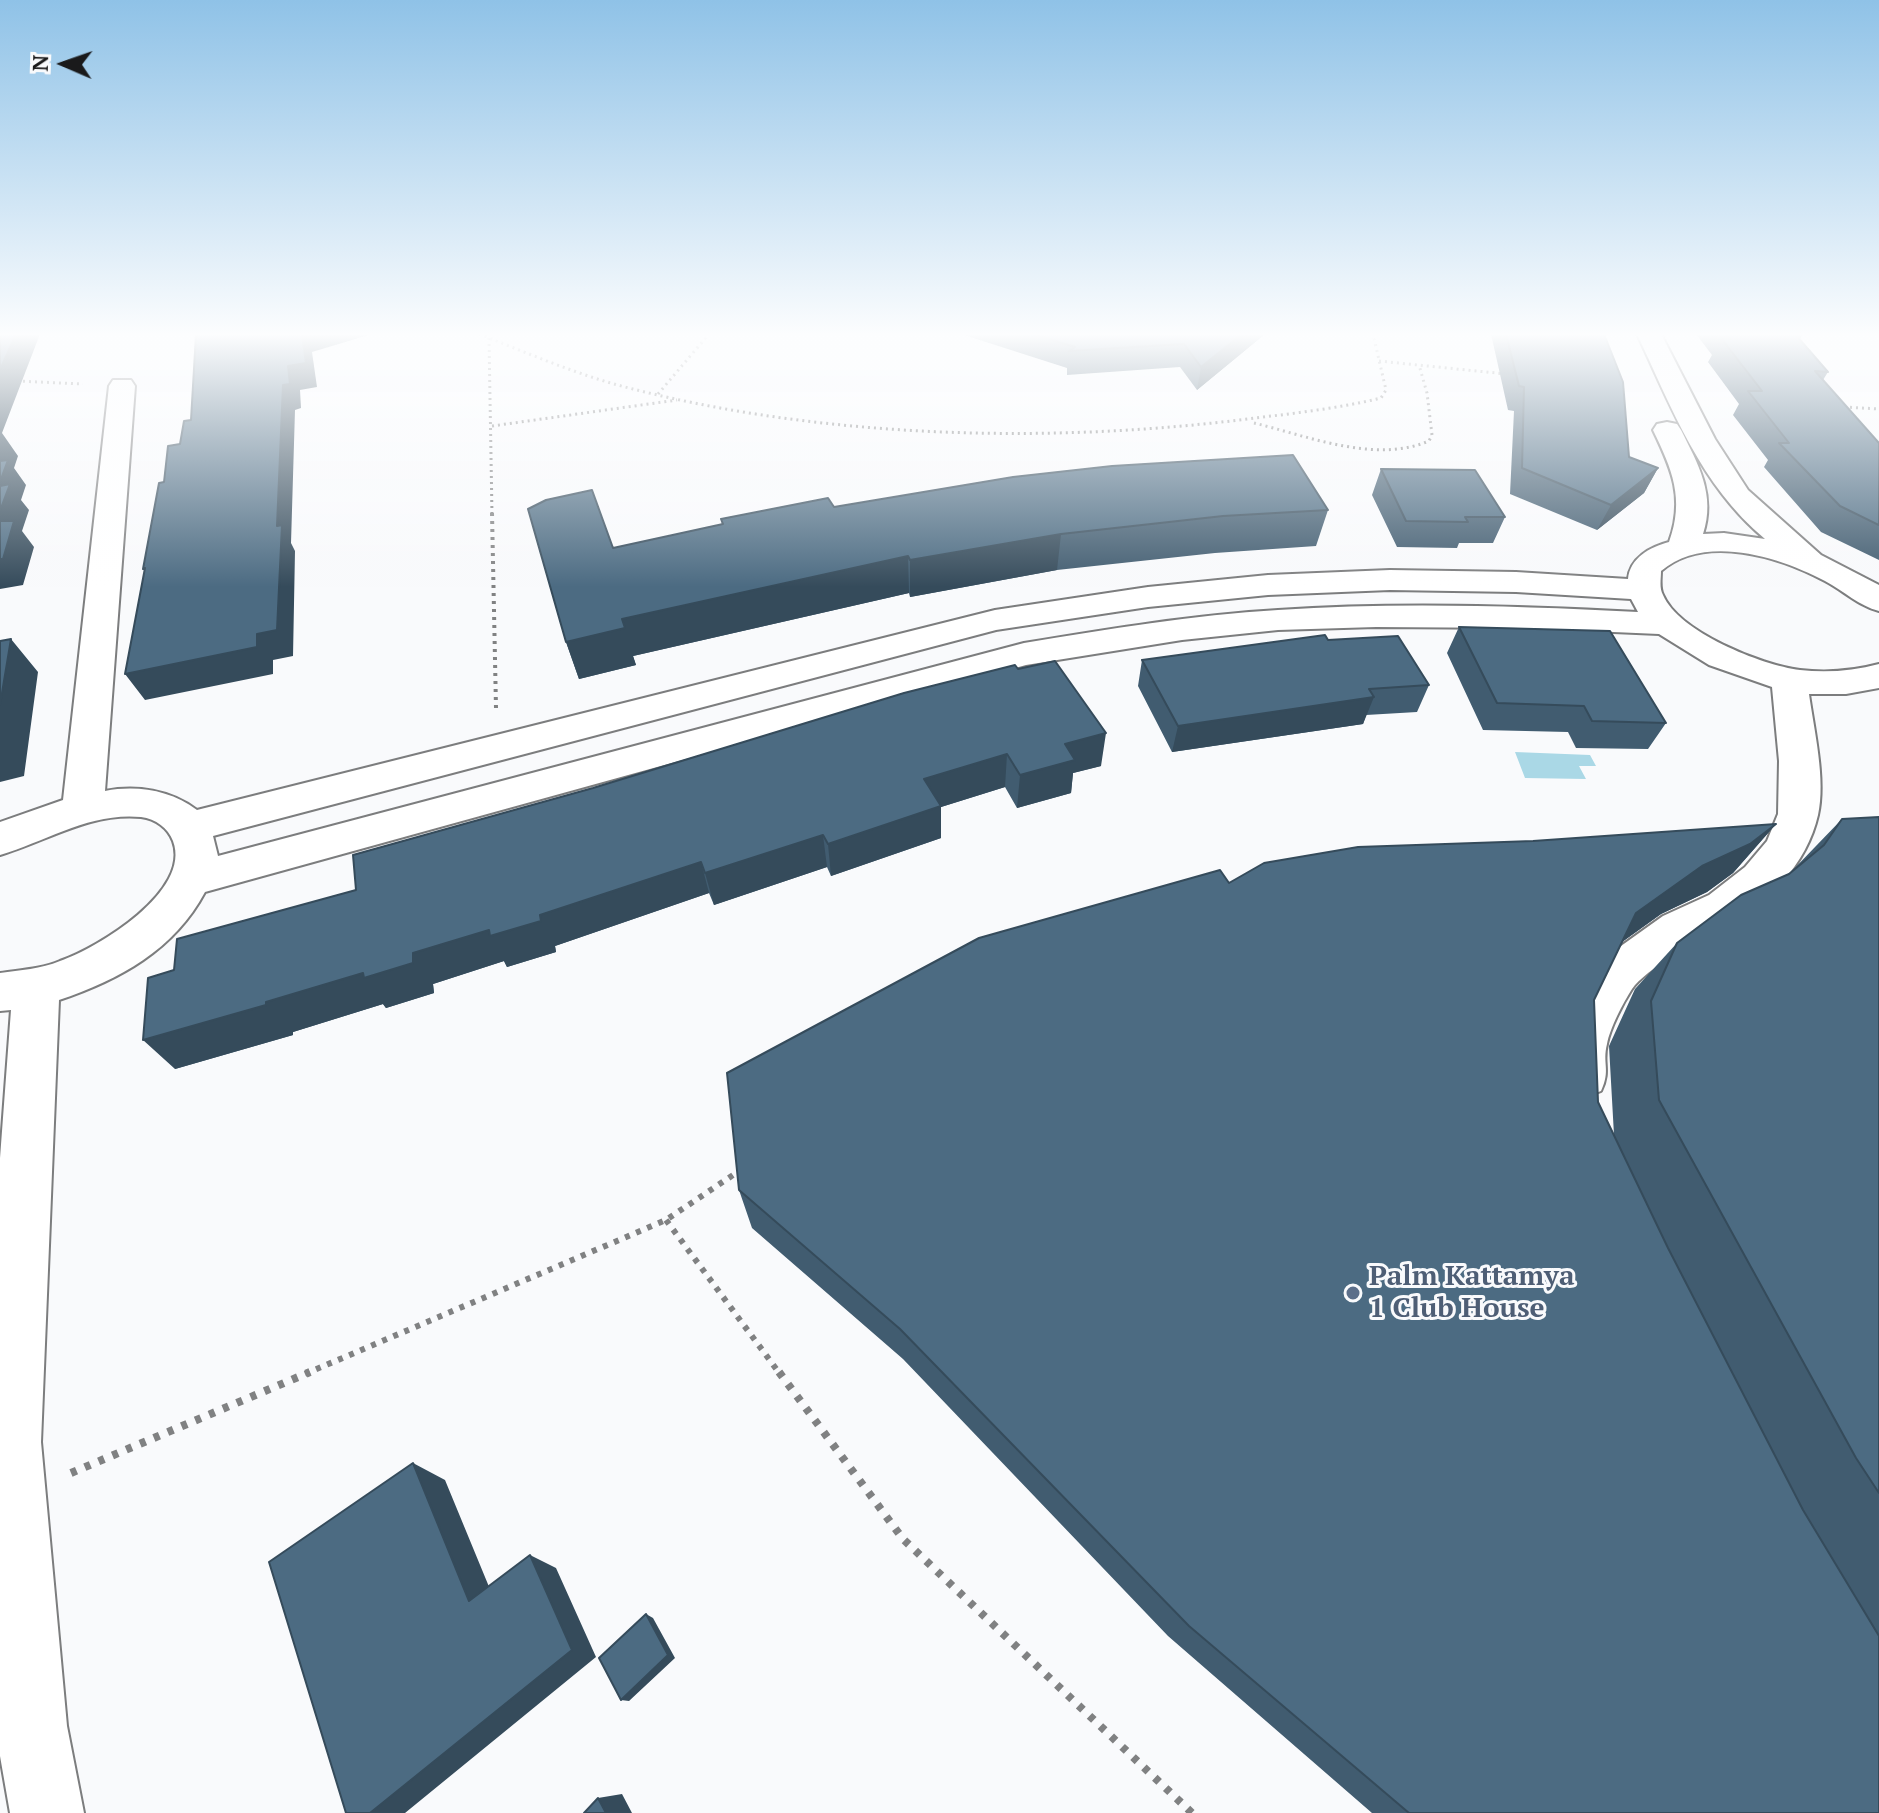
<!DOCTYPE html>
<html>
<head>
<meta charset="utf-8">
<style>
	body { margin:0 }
	#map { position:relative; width:1879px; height:1813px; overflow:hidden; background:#f9fafc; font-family:"PT Serif",serif }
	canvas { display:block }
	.north { position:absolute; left:24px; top:24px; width:80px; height:80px; -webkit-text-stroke:6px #f9fafc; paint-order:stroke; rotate:272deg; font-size:22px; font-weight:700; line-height:32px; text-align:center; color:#1a1a1b }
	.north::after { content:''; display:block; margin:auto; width:28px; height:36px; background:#1a1a1b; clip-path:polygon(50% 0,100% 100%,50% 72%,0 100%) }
</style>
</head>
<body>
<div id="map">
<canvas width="1879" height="1813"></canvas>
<div class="north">N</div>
</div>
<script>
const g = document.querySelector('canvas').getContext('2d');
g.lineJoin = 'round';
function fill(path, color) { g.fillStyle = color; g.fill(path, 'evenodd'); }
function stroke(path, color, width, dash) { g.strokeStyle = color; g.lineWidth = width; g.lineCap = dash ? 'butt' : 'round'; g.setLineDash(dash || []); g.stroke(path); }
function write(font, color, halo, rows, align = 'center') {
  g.font = font + ' "PT Serif",serif'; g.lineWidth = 6; g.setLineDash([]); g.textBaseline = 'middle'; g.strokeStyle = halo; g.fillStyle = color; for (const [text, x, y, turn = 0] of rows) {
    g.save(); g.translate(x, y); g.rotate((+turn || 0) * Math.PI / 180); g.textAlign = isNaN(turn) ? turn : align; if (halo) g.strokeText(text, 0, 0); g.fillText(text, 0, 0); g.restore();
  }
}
fill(new Path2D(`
	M 1515,752 L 1590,755 L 1596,766 L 1579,766 L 1586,779 L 1525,778 Z`), '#aad8e6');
const street = new Path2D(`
	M 1637,334 L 1661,334 L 1715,439 L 1748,490 L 1821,555 L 1879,585 L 1879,611 C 1859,606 1844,591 1825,581 C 1780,557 1705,533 1661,571 C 1661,579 1659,588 1663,595 C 1679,632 1761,665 1800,670 C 1826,673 1853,671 1879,664 L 1879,688 L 1846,694 L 1809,694 C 1814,730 1826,780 1818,815 C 1807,864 1766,907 1722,928 C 1700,938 1645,970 1632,989 C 1623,1003 1610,1028 1607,1044 C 1602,1064 1611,1070 1601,1091 L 1583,1098 L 1565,1091 L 1558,1076 L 1558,1045 L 1600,961 L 1663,916 L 1709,895 L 1745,867 L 1767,841 L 1778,814 L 1779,761 L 1772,687 L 1709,665 L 1659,634 L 1522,628 L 1376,627 L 1278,630 L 1182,640 L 1026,665 L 205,892 C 174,950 119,980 59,1000 L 41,1442 L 67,1726 L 84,1813 L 10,1813 L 0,1756 L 0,1158 L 11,1010 L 0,1011 L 0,973 C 20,970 41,969 60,961 C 98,948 192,891 173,841 C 168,828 156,819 141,817 C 90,812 47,841 0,855 L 0,822 L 63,800 L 109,386 L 113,380 L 131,380 L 135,386 L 105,791 C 137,785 170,790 197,810 L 995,610 L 1148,587 L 1268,575 L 1390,570 L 1516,572 L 1628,579 C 1630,558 1650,547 1669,542 C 1685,499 1672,469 1653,430 L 1657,424 L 1667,422 L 1677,424 L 1681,430 C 1698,464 1716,495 1703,534 L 1724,533 L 1765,539 C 1700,485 1672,408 1637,334 ZM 1390,590 L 1516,592 L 1631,599 L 1638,612 C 1519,606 1398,602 1278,610 C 1193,615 1108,629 1024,643 L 218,856 L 213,836 L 996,630 L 1148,607 L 1268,595 Z`);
stroke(street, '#7c7d7e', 4);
stroke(new Path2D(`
	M 479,334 C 530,354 580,376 633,389 C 829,439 1056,444 1255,418 C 1297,413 1340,408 1381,398 L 1386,390 L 1373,334
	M 489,338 L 492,515
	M 1379,361 L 1506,374
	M 17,381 L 83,384
	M 658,394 L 709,334
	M 1844,407 L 1879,409
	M 1254,423 C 1308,436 1375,464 1429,441 L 1432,435 L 1427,393 L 1419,365
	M 492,426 L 677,400`), '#808182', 3, [2, 4]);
stroke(new Path2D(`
	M 492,513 L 496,708`), '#808182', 4, [3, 5]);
stroke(new Path2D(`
	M 666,1220 L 780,1374
	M 305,1374 L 666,1220 L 742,1169`), '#808182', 6, [5, 7]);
stroke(new Path2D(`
	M 779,1372 L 903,1539 L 1192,1813
	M 71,1473 L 310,1372`), '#808182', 8, [6, 9]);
fill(street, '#fff');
fill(new Path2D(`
	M 961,334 L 1265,334 L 1197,390 L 1180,367 L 1067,375 L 1067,368 Z
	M 1491,334 L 1604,334 L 1629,457 L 1658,468 L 1644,493 L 1597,530 L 1510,494 L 1514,411 L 1508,410 Z
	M 1696,334 L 1803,334 L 1800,339 L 1828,372 L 1823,380 L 1879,443 L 1879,560 L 1821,532 L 1764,467 L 1768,460 L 1733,415 L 1739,404 L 1708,362 L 1712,355 Z
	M 1381,469 L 1505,517 L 1493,543 L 1459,543 L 1457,548 L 1397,547 L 1372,495 Z
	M 834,507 L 1328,510 L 1316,546 L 1215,553 L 1057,570 L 910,597 L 909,593 L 633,656 L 636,665 L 579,679 L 566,642 L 613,548 L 722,524 L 721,519 Z
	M 1459,627 L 1666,723 L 1648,749 L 1576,748 L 1568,732 L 1483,730 L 1447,653 Z
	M 1328,640 L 1429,685 L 1417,712 L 1366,715 L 1363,724 L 1172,752 L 1138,686 L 1142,660 Z
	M 904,693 L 1101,766 L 1073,773 L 1071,793 L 1017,808 L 1005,787 L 941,807 L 941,838 L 831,876 L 827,867 L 714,905 L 709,893 L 555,946 L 556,952 L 507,967 L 504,961 L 433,984 L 434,993 L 386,1008 L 383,1004 L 293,1032 L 293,1035 L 175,1069 L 174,970 L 356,890 L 593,788 Z
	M 1879,817 L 1879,1813 L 1372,1813 L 1168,1636 L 903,1359 L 752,1228 L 739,1190 L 1229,883 L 1533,841 L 1776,824 L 1733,873 L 1707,892 L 1661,914 L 1622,942 L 1594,1000 L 1598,1102 L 1614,1135 L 1609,1046 L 1635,989 L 1677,943 L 1789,874 L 1842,819 Z`), '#415c70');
fill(new Path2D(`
	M 16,334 L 40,334 L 2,433 L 18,456 L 14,468 L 26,485 L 21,500 L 29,510 L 22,531 L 34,547 L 23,585 L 0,589 L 0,370 Z
	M 302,334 L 372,334 L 312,352 L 317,387 L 300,390 L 301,408 L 295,410 L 291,543 L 295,551 L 293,656 L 273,660 L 273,674 L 145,700 L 125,674 L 257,634 L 277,526 L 283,385 L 288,366 Z
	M 1242,334 L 1265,334 L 1197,390 L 1201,367 Z
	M 1658,468 L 1644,493 L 1597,530 L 1611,505 Z
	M 1061,534 L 1057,570 L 910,597 L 910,560 Z
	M 908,556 L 909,593 L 633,656 L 636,665 L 579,679 L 566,642 L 622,619 Z
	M 11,639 L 38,672 L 24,776 L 0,782 L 0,705 Z
	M 1374,697 L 1363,724 L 1172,752 L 1178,726 Z
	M 1106,733 L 1101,766 L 1073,773 L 1071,793 L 1017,808 L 1020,775 L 1065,744 Z
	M 1007,754 L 1005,787 L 941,807 L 941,838 L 831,876 L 828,844 L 924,779 Z
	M 1776,824 L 1733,873 L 1707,892 L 1661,914 L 1597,960 L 1636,913 L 1702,866 Z
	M 823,835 L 827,867 L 714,905 L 705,873 Z
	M 701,862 L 709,893 L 555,946 L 556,952 L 507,967 L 504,961 L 433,984 L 434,993 L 386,1008 L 383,1004 L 293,1032 L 293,1035 L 175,1069 L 143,1040 L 266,1002 L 413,953 L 540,915 Z
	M 413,1463 L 445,1480 L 499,1611 L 469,1601 Z
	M 530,1555 L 556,1568 L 596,1657 L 405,1813 L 370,1813 Z
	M 646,1614 L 653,1618 L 675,1658 L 629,1701 L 621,1700 Z
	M 622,1794 L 632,1813 L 606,1813 L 598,1798 Z`), '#354b5b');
const building = new Path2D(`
	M 0,334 L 16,334 L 0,370 Z
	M 196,334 L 302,334 L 306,363 L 288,366 L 290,384 L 283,385 L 277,526 L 282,525 L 277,630 L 257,634 L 257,647 L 125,674 L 145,568 L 143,569 L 159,483 L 164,482 L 168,446 L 180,444 L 184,421 L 191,420 Z
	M 1033,334 L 1242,334 L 1201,367 L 1184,344 L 1069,351 L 1075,347 Z
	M 1506,334 L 1604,334 L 1623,382 L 1629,457 L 1658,468 L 1611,505 L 1522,468 L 1524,387 L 1519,386 Z
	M 1726,334 L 1795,334 L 1828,372 L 1815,371 L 1879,443 L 1879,525 L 1840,506 L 1779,443 L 1789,443 L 1748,391 L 1762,391 L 1721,338 L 1730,339 Z
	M 1293,455 L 1328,510 L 1223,516 L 1061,534 L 910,560 L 908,556 L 622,619 L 625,628 L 566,642 L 528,509 L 546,500 L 592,490 L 613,548 L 723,524 L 721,519 L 828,498 L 834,507 L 1013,477 L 1112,466 Z
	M 8,460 L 0,482 L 0,461 Z
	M 1381,469 L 1475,470 L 1505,517 L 1465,517 L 1468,522 L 1406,521 Z
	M 10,484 L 0,511 L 0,486 Z
	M 0,521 L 14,521 L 3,559 L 0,559 Z
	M 1459,627 L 1610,631 L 1666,723 L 1592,721 L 1584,706 L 1497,703 Z
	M 1325,635 L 1328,640 L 1398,636 L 1429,685 L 1369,689 L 1374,697 L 1178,726 L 1142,660 Z
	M 11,639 L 0,705 L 0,641 Z
	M 1055,661 L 1106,733 L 1065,744 L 1075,760 L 1020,775 L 1007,754 L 924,779 L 941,806 L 828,844 L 823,835 L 705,873 L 701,862 L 540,915 L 541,921 L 490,936 L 489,930 L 413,953 L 413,963 L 364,978 L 363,973 L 266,1002 L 266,1005 L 143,1040 L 148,978 L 174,970 L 177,939 L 356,890 L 353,855 L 593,788 L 904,693 L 1015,665 L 1018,669 Z
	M 1879,817 L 1879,1493 L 1856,1458 L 1659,1100 L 1651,1001 L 1677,943 L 1741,895 L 1789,874 L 1824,845 L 1842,819 Z
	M 1776,824 L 1750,844 L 1702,866 L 1636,913 L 1594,1000 L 1598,1102 L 1668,1248 L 1803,1510 L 1879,1636 L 1879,1813 L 1409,1813 L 1189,1626 L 900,1329 L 739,1190 L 727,1073 L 979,938 L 1220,870 L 1229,883 L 1264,863 L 1358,847 L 1533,841 Z
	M 413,1463 L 469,1601 L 530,1555 L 572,1650 L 370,1813 L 346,1813 L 269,1562 Z
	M 646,1614 L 668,1655 L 621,1700 L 599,1658 Z
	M 598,1798 L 606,1813 L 584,1813 Z`);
fill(building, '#4c6b82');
stroke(building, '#354b5b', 2);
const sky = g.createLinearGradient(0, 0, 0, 587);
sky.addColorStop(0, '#8fc2e7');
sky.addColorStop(0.57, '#fcfdfe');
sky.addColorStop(1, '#fcfdfe00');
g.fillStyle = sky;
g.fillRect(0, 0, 1879, 587);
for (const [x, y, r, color] of [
	[1353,1293,8,"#5c6f8a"]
]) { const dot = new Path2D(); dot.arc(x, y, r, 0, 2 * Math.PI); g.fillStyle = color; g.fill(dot); stroke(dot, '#f9fafc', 3); }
write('bold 28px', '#4e5e75', '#f9fafc', [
	["Palm Kattamya",1369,1277],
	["1 Club House",1369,1309]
], 'left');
</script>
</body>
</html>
